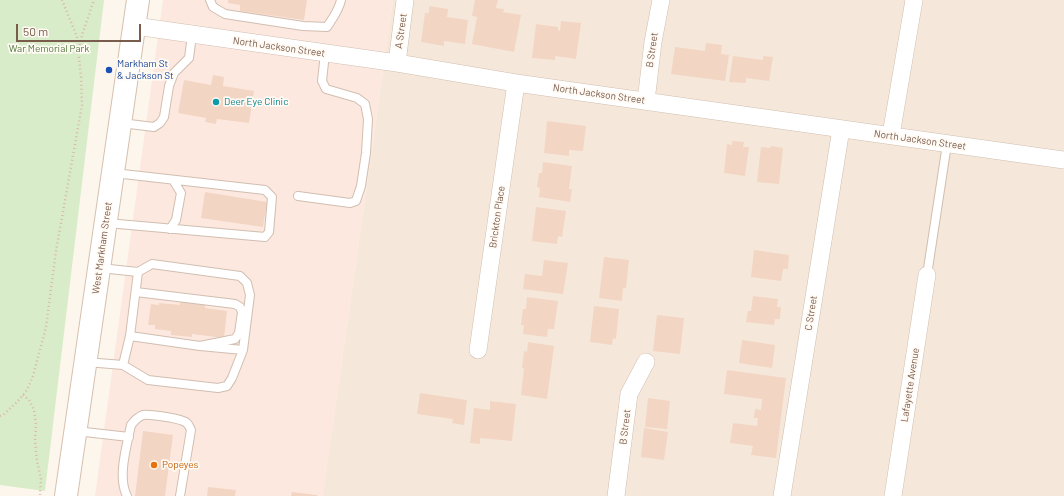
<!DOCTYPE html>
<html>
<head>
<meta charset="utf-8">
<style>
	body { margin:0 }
	#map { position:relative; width:1064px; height:496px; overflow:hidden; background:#fdf6ec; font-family:Barlow,sans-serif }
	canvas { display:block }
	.scale { position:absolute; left:16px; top:24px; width:125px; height:18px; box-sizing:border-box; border:2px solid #7a5c4d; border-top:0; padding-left:5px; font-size:12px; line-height:14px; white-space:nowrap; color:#7a5c4d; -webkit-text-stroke:3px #fffaf3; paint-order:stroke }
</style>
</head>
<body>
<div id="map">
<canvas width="1064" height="496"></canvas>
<div class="scale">50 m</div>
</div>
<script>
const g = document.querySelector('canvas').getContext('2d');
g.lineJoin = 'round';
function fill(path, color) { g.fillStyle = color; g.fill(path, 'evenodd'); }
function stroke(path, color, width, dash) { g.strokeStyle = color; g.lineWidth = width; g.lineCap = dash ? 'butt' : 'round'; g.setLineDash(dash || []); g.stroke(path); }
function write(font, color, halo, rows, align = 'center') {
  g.font = font + ' Barlow,sans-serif'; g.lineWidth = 3.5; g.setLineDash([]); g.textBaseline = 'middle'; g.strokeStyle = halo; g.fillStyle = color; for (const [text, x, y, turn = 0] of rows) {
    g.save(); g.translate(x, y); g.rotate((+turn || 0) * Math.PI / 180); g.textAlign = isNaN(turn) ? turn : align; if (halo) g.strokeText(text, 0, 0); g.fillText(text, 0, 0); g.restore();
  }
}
fill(new Path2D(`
	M 393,0 L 1064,0 L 1064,496 L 203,496 L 332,431 Z`), '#f5e8da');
fill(new Path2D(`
	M 163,0 L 393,0 L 323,496 L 95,496 Z`), '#fde8e0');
fill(new Path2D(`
	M 0,0 L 104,0 L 45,491 L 0,485 Z`), '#d8ecc9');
fill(new Path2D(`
	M 228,0 L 307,0 L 304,20 L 240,11 L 240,5 L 228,3 Z
	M 475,0 L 498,0 L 496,8 L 504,9 L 503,12 L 521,15 L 514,52 L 472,44 L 477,17 L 472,16 Z
	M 429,6 L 448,9 L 447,17 L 468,20 L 465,44 L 444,41 L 444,46 L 421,42 L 425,13 L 429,13 Z
	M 561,21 L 581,23 L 576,59 L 555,56 L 555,60 L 532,58 L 536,24 L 558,27 L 558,30 L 560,31 Z
	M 706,43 L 722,45 L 721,54 L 729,55 L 725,81 L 671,74 L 675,47 L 705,51 Z
	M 733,56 L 763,60 L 763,56 L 773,57 L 769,81 L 746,78 L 746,83 L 729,82 Z
	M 213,75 L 224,77 L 223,86 L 254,91 L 249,123 L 217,119 L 216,124 L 205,122 L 206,118 L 178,113 L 184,80 L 211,85 Z
	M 547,121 L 586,126 L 583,151 L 569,150 L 569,156 L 544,153 Z
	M 732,141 L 744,142 L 743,147 L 749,147 L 745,176 L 724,173 L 727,144 L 732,145 Z
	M 771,146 L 783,148 L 779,184 L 757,182 L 761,147 L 770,148 Z
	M 543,162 L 572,166 L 569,189 L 572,189 L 570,202 L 539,197 L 540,188 L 537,187 L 539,173 L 542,173 Z
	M 205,192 L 267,202 L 263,227 L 201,218 Z
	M 536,207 L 566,211 L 562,237 L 558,236 L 557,244 L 532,241 Z
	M 754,250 L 789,255 L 788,269 L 783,269 L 781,281 L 751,277 Z
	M 604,257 L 629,260 L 626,288 L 623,288 L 622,301 L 599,298 Z
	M 544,260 L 568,263 L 563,294 L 523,289 L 525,274 L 542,276 Z
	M 753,296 L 778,299 L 777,307 L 781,307 L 780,319 L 775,319 L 774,325 L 746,322 L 748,311 L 751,311 Z
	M 527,297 L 558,301 L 554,329 L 548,329 L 547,337 L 523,334 L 524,325 L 521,325 L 523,309 L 526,309 Z
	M 180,302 L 205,305 L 205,308 L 227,311 L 224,338 L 192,334 L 192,337 L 171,335 L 171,331 L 155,329 L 155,325 L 148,325 L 151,304 L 159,305 L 159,303 L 180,305 Z
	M 594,306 L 619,309 L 616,339 L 613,338 L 612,345 L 590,342 Z
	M 657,315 L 684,318 L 680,354 L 653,351 Z
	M 742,340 L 775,345 L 772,368 L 739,363 Z
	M 528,342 L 554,346 L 547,399 L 521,395 L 524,368 L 522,368 L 524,351 L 527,352 Z
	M 727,370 L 786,378 L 776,458 L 751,455 L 753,446 L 730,443 L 733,423 L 757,426 L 758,418 L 754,418 L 755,409 L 761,410 L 762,399 L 724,394 Z
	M 420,393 L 467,400 L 464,425 L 452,423 L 453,419 L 417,414 Z
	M 648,398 L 670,401 L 667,429 L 645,427 Z
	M 490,401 L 516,404 L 512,441 L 480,438 L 480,444 L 470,443 L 474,408 L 490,410 Z
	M 644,428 L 668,432 L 664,460 L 641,457 Z
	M 143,431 L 173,435 L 165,496 L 135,496 Z
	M 208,487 L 236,490 L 235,496 L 207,496 Z
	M 292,492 L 317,495 L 317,496 L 291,496 Z`), '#f3d5c3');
const lane = new Path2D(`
	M 210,0 L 213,7 L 225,14 L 303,26 L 327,27 C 333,18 339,10 341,0
	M 121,123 L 154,127 L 160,123 L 164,117 L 169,86 L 174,73 L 189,58 L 192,35
	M 298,196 L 350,203 L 356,201 L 361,186 L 366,153 L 368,119 L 365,104 L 357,98 L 326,89 L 322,81 L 325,53
	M 107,223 L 265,237 L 269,232 L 272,197 L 265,190 L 114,173
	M 170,229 L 176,220 L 181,193 L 173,180
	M 927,275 L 947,144
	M 136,292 L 235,304 L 240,307 L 242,312 L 239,333 L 235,339 L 200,346
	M 130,336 L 138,272
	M 86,362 L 123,365 L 148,380 L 218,388 L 227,386 L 232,378 L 243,350 L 250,295 L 247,283 L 240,276 L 152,264 L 138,272 L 100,268
	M 123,365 L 130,336 L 200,346 L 243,350
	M 76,431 L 129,437
	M 127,496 C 117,477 127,445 131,425 C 134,421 138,417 143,415 C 149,414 177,418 183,421 C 188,422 189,426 191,430 L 180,496`);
const street = new Path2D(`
	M 135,26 L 397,63 L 516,83 L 1064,160
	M 397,63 L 405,0
	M 646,101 L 653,42 L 661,0
	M 891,135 L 914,0
	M 478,350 L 516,83
	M 616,496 L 629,394 L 646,362
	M 782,496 L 841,129
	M 893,496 L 927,275`);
const secondary = new Path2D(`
	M 66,496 L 138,0`);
stroke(lane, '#d1beb0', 10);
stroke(street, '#d1beb0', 18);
stroke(secondary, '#d6c0b0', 24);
stroke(new Path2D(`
	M 79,49 L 82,35 L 94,0
	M 23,395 L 29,400 L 34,410 L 36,424 L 35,441 L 37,461 L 41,479 L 40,495
	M 0,416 L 4,414 L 17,402 L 27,390 L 33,376 L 46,327 L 56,251 L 82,105 L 81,77 L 77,37 L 62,0`), '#d9b8a5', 2.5, [1, 3]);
stroke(lane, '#fff', 8);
stroke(street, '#fff', 17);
stroke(secondary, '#fff', 22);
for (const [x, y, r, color] of [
	[109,70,4,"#1a4fb4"],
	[216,102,4,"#0f9aa8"],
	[154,465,4,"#e8710a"]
]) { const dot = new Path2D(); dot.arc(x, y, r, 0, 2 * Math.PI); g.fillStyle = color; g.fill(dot); stroke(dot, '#fffaf3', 1.5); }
write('10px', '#7a5c4d', '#fffaf3', [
	["A Street",401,31,-82],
	["North Jackson Street",279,47,8],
	["B Street",652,50,-82],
	["North Jackson Street",599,94,8],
	["North Jackson Street",920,140,8],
	["Brickton Place",497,217,-82],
	["West Markham Street",102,248,-82],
	["C Street",811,313,-81],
	["Lafayette Avenue",910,385,-81],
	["B Street",625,427,-83]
]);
write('10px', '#537a41', '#fffaf3', [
	["War Memorial Park",49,49]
]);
write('10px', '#164399', '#fffaf3', [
	["Markham St",117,64],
	["& Jackson St",117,76]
], 'left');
write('10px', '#0d838f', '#fffaf3', [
	["Deer Eye Clinic",224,102]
], 'left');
write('10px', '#c56008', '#fffaf3', [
	["Popeyes",162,465]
], 'left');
</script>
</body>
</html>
